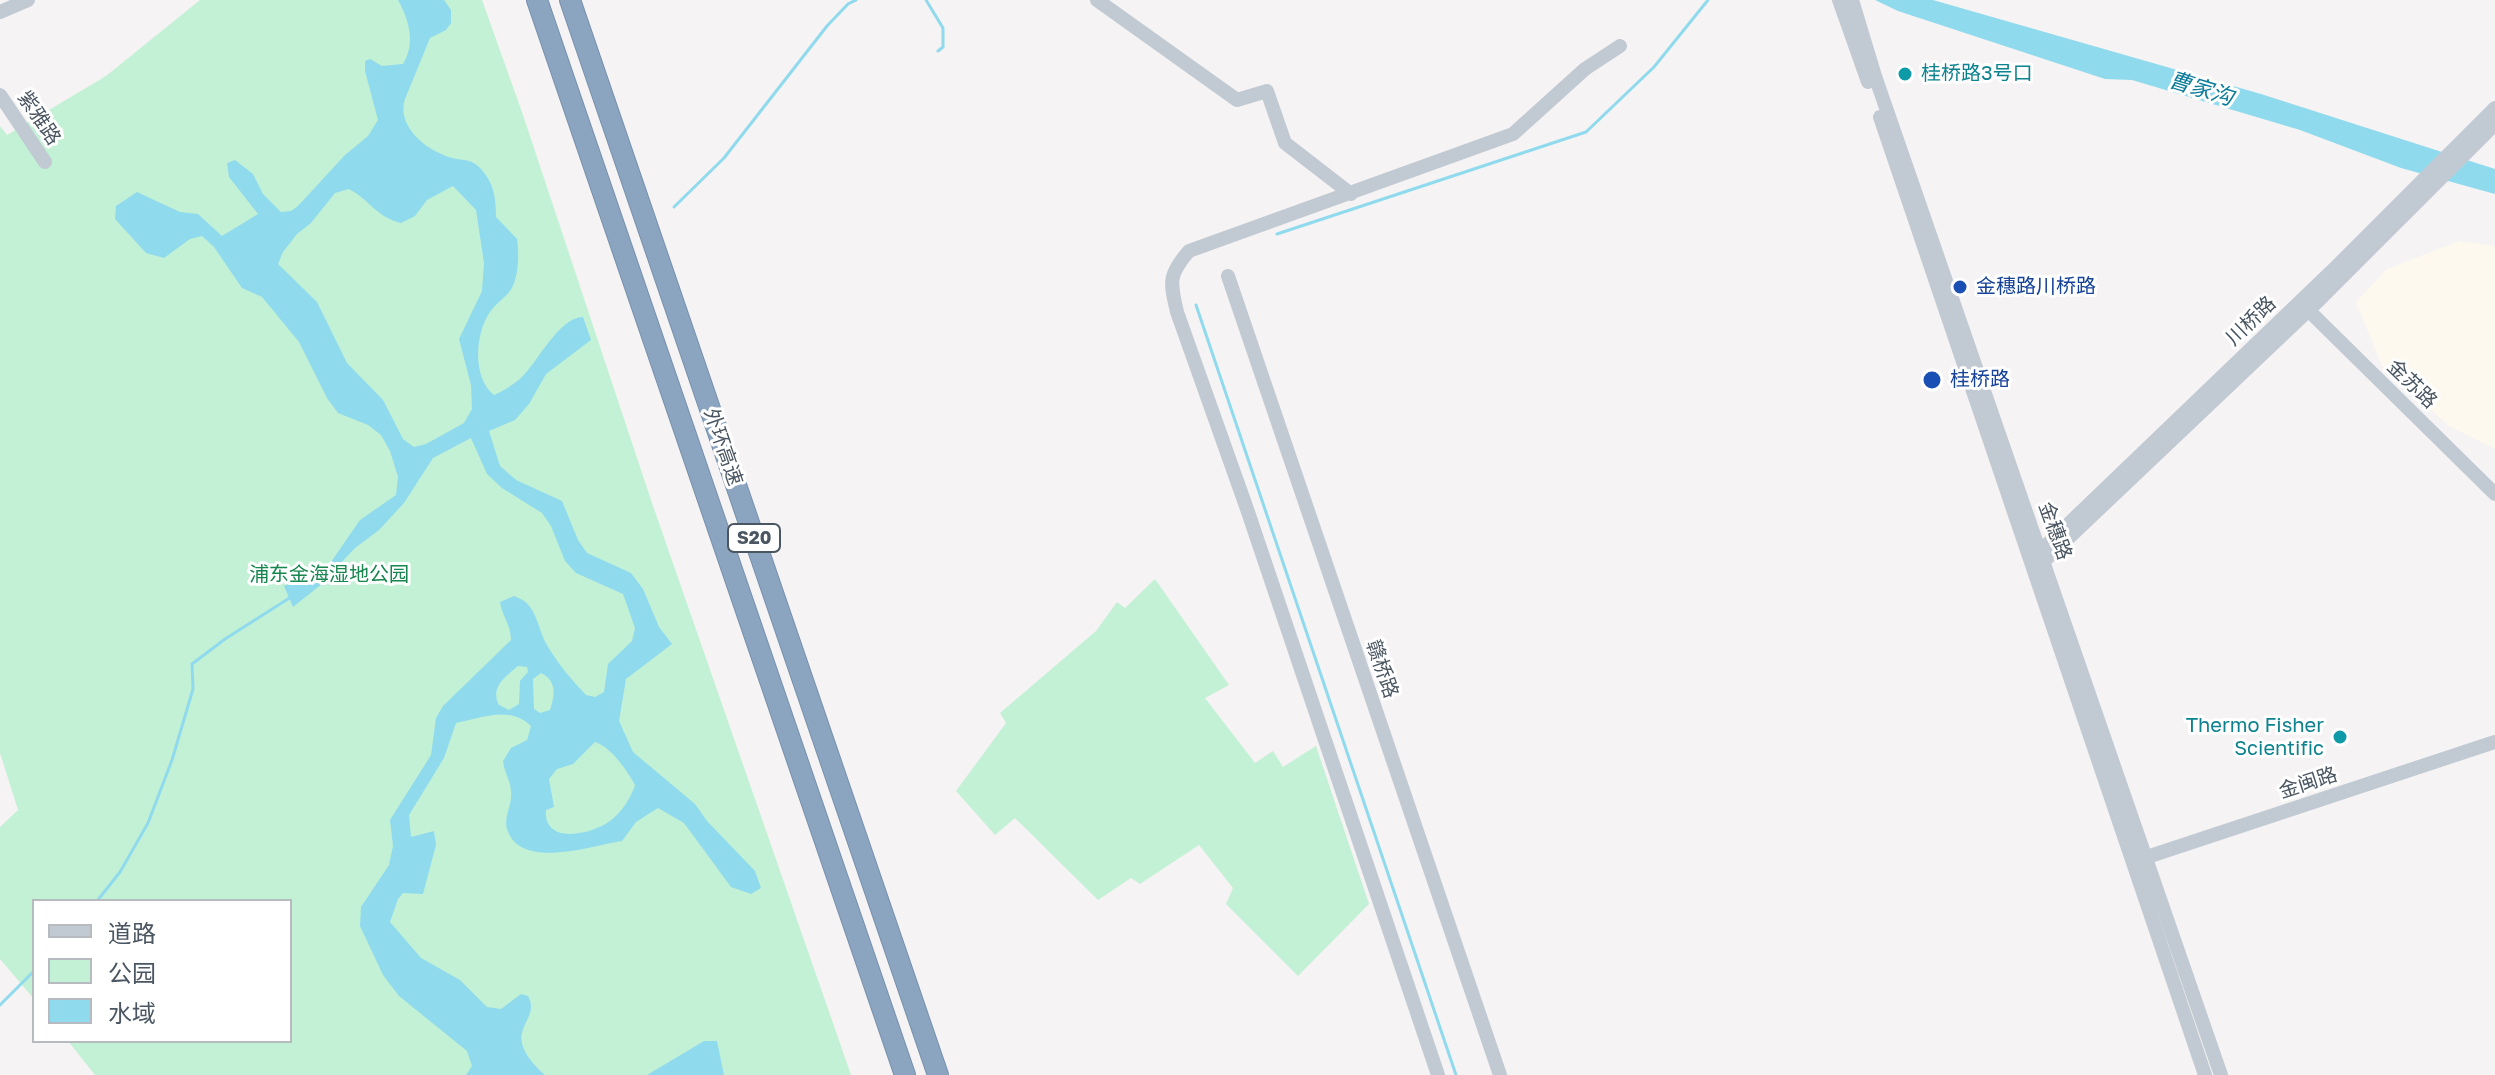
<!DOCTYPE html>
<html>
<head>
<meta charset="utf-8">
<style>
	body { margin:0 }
	#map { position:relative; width:2495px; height:1075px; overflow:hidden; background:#f5f3f3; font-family:"Golos Text","Noto Sans SC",sans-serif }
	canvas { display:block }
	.legend { position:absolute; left:32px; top:899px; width:260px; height:144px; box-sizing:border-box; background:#fff; border:2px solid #b7bbc0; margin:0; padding:10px 14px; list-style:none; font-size:24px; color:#4a5661 }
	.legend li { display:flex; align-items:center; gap:16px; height:40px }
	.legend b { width:40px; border:2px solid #b7bbc0 }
</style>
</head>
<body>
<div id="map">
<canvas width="2495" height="1075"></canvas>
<ul class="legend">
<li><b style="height:10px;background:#c1cad2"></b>道路</li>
<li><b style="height:22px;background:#c3f1d5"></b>公园</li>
<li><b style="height:22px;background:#90daee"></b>水域</li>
</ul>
</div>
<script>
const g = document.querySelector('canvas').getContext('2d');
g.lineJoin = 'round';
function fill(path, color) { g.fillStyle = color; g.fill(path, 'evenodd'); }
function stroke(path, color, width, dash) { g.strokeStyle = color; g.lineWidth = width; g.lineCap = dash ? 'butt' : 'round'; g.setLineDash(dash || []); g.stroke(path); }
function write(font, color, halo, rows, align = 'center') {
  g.font = font + ' "Golos Text","Noto Sans SC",sans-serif'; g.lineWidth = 6; g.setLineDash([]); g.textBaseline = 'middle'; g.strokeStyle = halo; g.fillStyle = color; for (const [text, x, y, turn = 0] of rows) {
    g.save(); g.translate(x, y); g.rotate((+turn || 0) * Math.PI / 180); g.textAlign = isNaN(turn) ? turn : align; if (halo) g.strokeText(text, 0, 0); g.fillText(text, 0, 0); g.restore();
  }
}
fill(new Path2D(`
	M 2459,241 L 2495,246 L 2495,449 L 2449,426 L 2382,366 L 2356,302 L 2387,269 Z`), '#fdf9ef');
fill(new Path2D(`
	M 200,0 L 482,0 L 523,115 L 652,503 L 851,1075 L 95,1075 L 68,1041 L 290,1041 L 290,901 L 34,901 L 34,999 L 0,959 L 0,827 L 18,810 L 0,753 L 0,126 L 7,135 L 106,76 Z
	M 1155,579 L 1229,685 L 1205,698 L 1255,763 L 1273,751 L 1283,767 L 1316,746 L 1369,904 L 1298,976 L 1226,904 L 1233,888 L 1199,845 L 1140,884 L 1131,878 L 1098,900 L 1015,818 L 995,835 L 956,791 L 1006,723 L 1000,713 L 1096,631 L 1117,602 L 1125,608 Z`), '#c3f1d5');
fill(new Path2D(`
	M 398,0 L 444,0 L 451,10 L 451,23 L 446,30 L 430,38 L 405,99 C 396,126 426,150 449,157 C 460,161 469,158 478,166 C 494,181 496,198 496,217 L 517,239 C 519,252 519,270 514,283 C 510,296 497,301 490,312 C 475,333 472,378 494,395 C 503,391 513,385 521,378 C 537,363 559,317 583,317 L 591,340 L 546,374 L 529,404 L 515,420 L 489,431 L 500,466 L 516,480 L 562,501 L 578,540 L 587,553 L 631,573 L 643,589 L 659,627 L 672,644 L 626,679 L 619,721 L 633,752 L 695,804 L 707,821 L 755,871 L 761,888 L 751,894 L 731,887 L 684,823 L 658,808 L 636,822 L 622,841 C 594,845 526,869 509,834 C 501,818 513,807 511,791 C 511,782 504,772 503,761 L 511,748 L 527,740 L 531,726 C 510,705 481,718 456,723 L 444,758 L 409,815 L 411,837 L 434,831 L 436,845 L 423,894 L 403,893 L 398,899 L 390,922 L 421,958 L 460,980 L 487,1007 L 501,1009 L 521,994 L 528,996 C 543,1023 495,1030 545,1075 L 466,1075 L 472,1066 L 467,1051 L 399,996 L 383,975 L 360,926 L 361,907 L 389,865 L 393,846 L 390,820 L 431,755 L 436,718 L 443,706 L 511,640 C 511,625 502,616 500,602 L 514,596 C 538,604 536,626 547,645 C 557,663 572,680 586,695 L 595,697 L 604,692 L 608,664 L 632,641 L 635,628 L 623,594 L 576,573 L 565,561 L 551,526 L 542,513 L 502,488 L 487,474 L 471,438 L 433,458 L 404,503 L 379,530 L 355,548 L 338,566 L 332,576 L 293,607 L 284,586 L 309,577 L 331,562 L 360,520 L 396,495 L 398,477 L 390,451 L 381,435 L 368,425 L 338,413 L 327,398 L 299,342 L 262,297 L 242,288 L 214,247 L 202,236 L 190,239 L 164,258 L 146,253 L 115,219 L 116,206 L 137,192 L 180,212 L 198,214 L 222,236 L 258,214 L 229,177 L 227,163 L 235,160 L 253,174 L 263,194 L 281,212 L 291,211 L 298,206 L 345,155 L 368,136 L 378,120 L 365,71 L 365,61 L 370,59 L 382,66 L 403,64 C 416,43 409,20 398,0 ZM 453,186 L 476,210 L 484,263 L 482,291 L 459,339 L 471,385 L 472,409 L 464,423 L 426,444 L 414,447 L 403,439 L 383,400 L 347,363 L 317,302 L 278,264 L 283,252 L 297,234 L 311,223 L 335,193 L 349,189 C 370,200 376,217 401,223 L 415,216 L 427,200 ZM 518,666 L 527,667 L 528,672 L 520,681 L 519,704 L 509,710 L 499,705 C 490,687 505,677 518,666 ZM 541,673 C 557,681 555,695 550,710 L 540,713 L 534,709 L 533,679 ZM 595,742 C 611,747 627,770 635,785 C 631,798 621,813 610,821 C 591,835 543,845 546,810 L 554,807 L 549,779 L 557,769 L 573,764 Z
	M 1875,0 L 1933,0 L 2261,94 L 2495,169 L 2495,194 L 2401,168 L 2300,130 L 2132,80 L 2105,79 L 1898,11 Z
	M 704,1041 L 717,1041 L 724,1075 L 647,1075 Z`), '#90daee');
stroke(new Path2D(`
	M 926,0 L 943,28 L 943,47 L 938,51
	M 674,207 L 724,158 L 827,26 L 848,4 L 856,0
	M 1277,234 L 1586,132 L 1654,67 L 1708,0
	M 1196,305 L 1456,1075
	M 97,901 L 120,872 L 148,823 L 172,760 L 193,689 L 192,664 L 225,639 L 291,597
	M 0,1005 L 34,971`), '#90daee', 3);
const highway = new Path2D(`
	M 537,0 L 905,1075
	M 570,0 L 938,1075`);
stroke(highway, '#7690ad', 22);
stroke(new Path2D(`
	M 1097,0 L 1237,100 L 1267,91 L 1285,143 L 1351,194
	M 1839,0 L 1868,82
	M 1852,0 L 1875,76 L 2221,1075
	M 0,12 L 28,0
	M 0,95 L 45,162
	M 1880,117 L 2205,1075
	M 1228,276 L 1500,1075
	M 2302,304 L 2495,494
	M 2034,557 L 2336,267 L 2495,108
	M 2038,567 L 2312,307 L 2495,124
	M 2138,860 L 2495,742
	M 1438,1075 L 1247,509 L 1177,312 C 1170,282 1168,275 1189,251 L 1513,134 L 1585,69 L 1620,46`), '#c1cad2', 14);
stroke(highway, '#8ba5c1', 20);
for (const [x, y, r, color] of [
	[1905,74,8,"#0f9aa8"],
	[1960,287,8,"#1a4fb4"],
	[1932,380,10,"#1a4fb4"],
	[2340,737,8,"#0f9aa8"]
]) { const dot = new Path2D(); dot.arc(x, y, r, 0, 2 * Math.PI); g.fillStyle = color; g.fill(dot); stroke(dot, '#fff', 3); }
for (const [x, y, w] of [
	[754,538,52]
]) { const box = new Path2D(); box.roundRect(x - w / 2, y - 14, w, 28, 6); g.fillStyle = '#fff'; g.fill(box); stroke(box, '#4a5661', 2); }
write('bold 18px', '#4a5661', null, [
	["S20",754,538]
]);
write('20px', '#0d838f', '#fff', [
	["桂桥路3号口",1921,74],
	["Thermo Fisher",2324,726,"right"],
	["Scientific",2324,749,"right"]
], 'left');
write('20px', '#4a5661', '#fff', [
	["紫雅路",39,118,56],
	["川桥路",2251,321,-44],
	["金苏路",2412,384,44],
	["外环高速",723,447,71],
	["金穗路",2055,531,70],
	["赣桥路",1382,669,71],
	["金闽路",2308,783,-18]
]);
write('20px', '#164399', '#fff', [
	["金穗路川桥路",1976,287],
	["桂桥路",1950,380]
], 'left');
write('20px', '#17864f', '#fff', [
	["浦东金海湿地公园",329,575]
]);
write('italic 22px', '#0c7c9b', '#fff', [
	["曹家沟",2201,89,17]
]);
</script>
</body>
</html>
